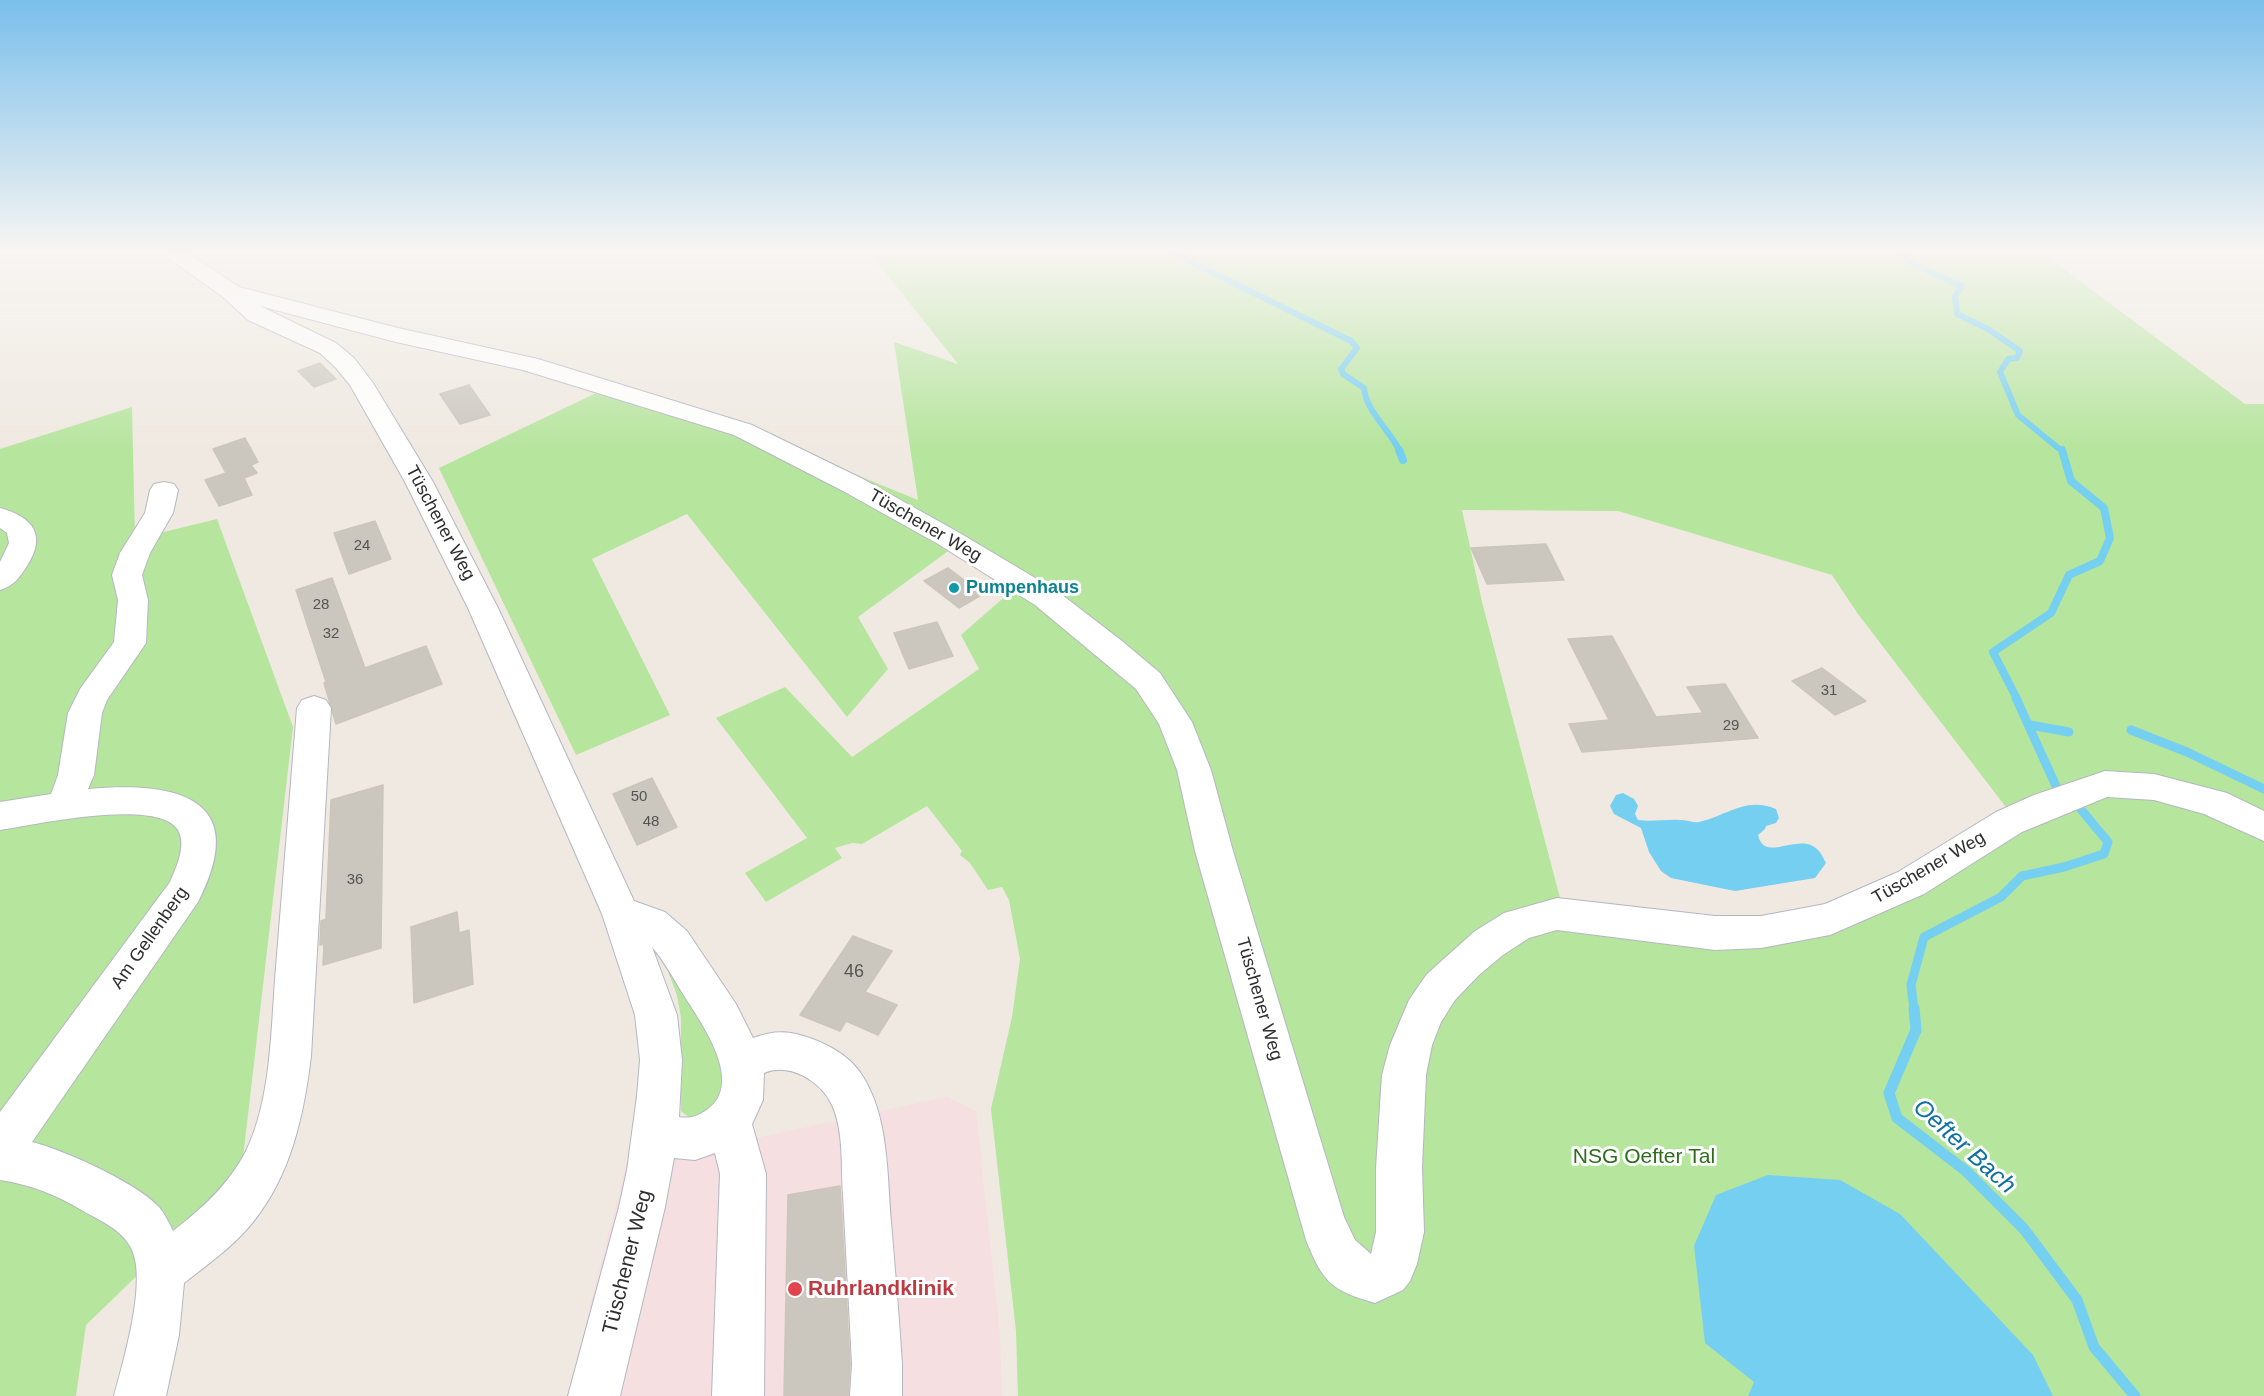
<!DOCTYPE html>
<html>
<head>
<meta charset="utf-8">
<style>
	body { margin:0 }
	canvas { display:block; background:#efe9e1 }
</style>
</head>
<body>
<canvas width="2264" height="1396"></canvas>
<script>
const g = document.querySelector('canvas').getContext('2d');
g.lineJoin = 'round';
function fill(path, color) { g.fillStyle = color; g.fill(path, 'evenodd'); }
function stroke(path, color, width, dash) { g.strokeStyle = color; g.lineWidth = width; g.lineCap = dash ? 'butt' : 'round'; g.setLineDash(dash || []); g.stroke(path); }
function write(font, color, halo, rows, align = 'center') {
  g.font = font + ' Helvetica,sans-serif'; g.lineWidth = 6; g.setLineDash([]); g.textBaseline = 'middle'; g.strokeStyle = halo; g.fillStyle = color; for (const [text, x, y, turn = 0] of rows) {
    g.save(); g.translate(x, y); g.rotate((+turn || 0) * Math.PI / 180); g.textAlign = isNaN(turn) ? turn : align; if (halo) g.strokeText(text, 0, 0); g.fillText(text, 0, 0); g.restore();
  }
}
fill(new Path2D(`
	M 947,1097 L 976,1111 L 1000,1336 L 1002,1396 L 567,1396 L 626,1166 Z`), '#f5dfe0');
fill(new Path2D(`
	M 870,253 L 2042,253 L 2245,404 L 2264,404 L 2264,1396 L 1018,1396 L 1016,1331 L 991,1109 L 1012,1017 L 1020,959 L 1009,900 L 1002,887 L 988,890 L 970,863 L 960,855 L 962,851 L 927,806 L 862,844 L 852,843 L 835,848 L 842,858 L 766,902 L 745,873 L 807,838 L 716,718 L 785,687 L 852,757 L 979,669 L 961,635 L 1025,579 L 962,541 L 858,617 L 888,669 L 847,717 L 687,514 L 592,559 L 670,715 L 576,755 L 439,468 L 613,385 L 714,417 L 918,500 L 894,342 L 958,364 ZM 1462,510 L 1618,511 L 1832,575 L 1858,614 L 2015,819 L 1846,914 L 1686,922 L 1564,913 L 1482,602 Z
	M 132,407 L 135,539 L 217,519 L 293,727 L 241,1175 L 86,1325 L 76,1396 L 0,1396 L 0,449 Z
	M 658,945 L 733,1074 L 708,1114 C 697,1118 690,1120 681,1111 L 681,1018 L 677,995 Z`), '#b6e59e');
fill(new Path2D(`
	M 1623,793 L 1634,799 L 1638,806 L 1635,814 L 1638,820 C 1652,822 1666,819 1680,820 C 1687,820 1692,823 1699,822 C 1725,817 1745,796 1776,809 L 1779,818 L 1776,823 L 1766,826 L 1765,829 L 1758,835 C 1765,865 1800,829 1819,851 C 1822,854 1824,860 1826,863 L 1815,878 L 1735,891 L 1671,878 L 1661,871 L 1649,852 L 1641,828 L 1614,814 L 1610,806 L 1616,795 Z
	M 1768,1175 L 1840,1180 L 1900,1214 L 2033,1355 L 2053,1396 L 1748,1396 L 1754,1382 L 1705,1343 L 1694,1246 L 1716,1195 Z`), '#75cff0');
stroke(new Path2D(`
	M 1173,253 L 1351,341 L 1357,348 L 1341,369 L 1343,374 L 1364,388 C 1366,412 1391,431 1400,452
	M 1902,253 L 1914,265 L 1962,286 L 1955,296 L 1957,314 L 1988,329 L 2020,351 L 2017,358 L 2008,359 L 2000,372 L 2018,415 L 2063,452`), '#75cff0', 6);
stroke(new Path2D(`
	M 1399,450 L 1403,460
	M 2017,699 L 1993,652 L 2051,613 L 2069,575 L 2100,561 L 2110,538 L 2104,508 L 2071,481 L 2062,450`), '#75cff0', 8);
stroke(new Path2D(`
	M 2016,698 L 2056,786
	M 2030,725 L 2069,732
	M 2131,730 L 2187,752 L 2264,789
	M 1914,1009 L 1911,985 L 1924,937 L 2001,897 L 2022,876 L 2064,867 L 2104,854 L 2108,842 L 2079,807`), '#75cff0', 9);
stroke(new Path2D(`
	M 1914,1008 L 1916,1030 L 1889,1093 L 1897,1118 L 1966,1171 L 2024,1229 L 2077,1300 L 2094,1347 L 2135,1396`), '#75cff0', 11);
const building = new Path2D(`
	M 320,363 L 336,379 L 314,387 L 298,371 Z
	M 469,385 L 490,415 L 460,424 L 440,394 Z
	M 245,438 L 258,462 L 251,465 L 257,473 L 244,478 L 252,495 L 219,506 L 205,480 L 226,473 L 213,449 Z
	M 375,521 L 391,559 L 349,574 L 334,533 Z
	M 1546,544 L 1564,580 L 1487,584 L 1471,548 Z
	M 948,568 L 983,594 L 959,608 L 924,581 Z
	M 332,578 L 365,668 L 426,646 L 442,684 L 336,724 L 324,683 L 326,682 L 296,590 Z
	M 937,622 L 953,656 L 909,669 L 894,633 Z
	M 1612,636 L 1656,717 L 1703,713 L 1687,687 L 1725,684 L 1758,738 L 1582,752 L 1569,724 L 1609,720 L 1568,639 Z
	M 1822,668 L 1866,701 L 1835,715 L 1792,681 Z
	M 652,778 L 677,827 L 637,845 L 613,794 Z
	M 383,785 L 381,948 L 323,965 L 324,944 L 320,945 L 321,921 L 326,919 L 331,800 Z
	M 457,912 L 459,933 L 469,930 L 473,984 L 414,1003 L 411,927 Z
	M 853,936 L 892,951 L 865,992 L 897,1005 L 878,1035 L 846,1021 L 840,1031 L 800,1015 Z
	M 840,1186 L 850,1364 L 848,1396 L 784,1396 L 788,1195 Z`);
fill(building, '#cbc7bf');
stroke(building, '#cbc5ba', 1.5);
const minor = new Path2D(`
	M 164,253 L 188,253 L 239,287 L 398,328 L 538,359 L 752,425 L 863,479 L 958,532 L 1057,591 L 1122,641 L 1160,673 L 1192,722 L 1211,770 L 1233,851 L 1344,1217 L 1355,1240 L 1371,1254 L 1376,1232 L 1376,1168 L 1382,1075 L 1390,1045 L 1409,1000 L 1427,974 L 1475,931 L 1504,913 L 1557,898 L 1715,916 L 1761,916 L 1825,904 L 1898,872 L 1996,812 L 2034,795 L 2105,771 L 2154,774 L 2227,793 L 2264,811 L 2264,841 L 2204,814 L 2154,800 L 2107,797 L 2022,832 L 1924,894 L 1830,935 L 1761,948 L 1715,950 L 1557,930 L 1529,938 L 1503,955 L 1479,975 L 1455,1000 L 1441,1022 L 1432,1045 L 1426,1075 L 1422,1168 L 1424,1232 L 1417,1264 L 1410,1281 L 1403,1290 L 1375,1303 C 1330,1290 1323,1282 1306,1240 L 1195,851 L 1177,770 L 1159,724 L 1136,689 L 1035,605 L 938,544 L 843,491 L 734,435 L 523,370 L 396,342 L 260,306 L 336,343 L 354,358 L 373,383 L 433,482 L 498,608 L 634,901 L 665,912 L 687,931 L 736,1004 L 753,1038 C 777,1029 792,1031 815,1040 C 833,1047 851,1058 862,1075 C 889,1117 887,1174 891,1222 C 895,1269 899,1317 902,1364 L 902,1396 L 850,1396 L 852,1364 C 849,1308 846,1251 843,1195 C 841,1167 844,1131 832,1105 C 821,1081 789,1062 764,1073 L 763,1100 L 752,1124 L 766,1174 L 764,1396 L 712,1396 L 720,1174 L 715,1153 L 695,1160 L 674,1158 L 665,1207 L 620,1396 L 568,1396 L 619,1207 L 627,1170 L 637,1096 L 640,1060 L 635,1015 L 602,914 L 468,608 L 405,482 L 350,385 L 336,368 L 320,353 L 248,320 L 223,297 L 167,257 ZM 652,947 C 665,962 673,978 683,994 C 700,1021 745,1082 708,1109 C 698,1116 691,1119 679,1117 L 682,1060 L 677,1015 Z
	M 164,482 L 174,484 L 178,490 L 173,513 L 150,553 L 142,575 L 148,600 L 146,643 L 107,700 L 102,713 L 94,775 L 88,789 C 176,781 252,797 198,902 L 32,1142 C 64,1150 137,1183 159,1207 C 165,1214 169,1223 173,1231 C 202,1209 229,1184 246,1151 C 272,1098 271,1025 276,967 C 283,881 290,794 297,708 L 302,700 L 314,696 L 326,700 L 331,708 L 311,1056 C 304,1115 291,1175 253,1222 C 234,1246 208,1264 184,1283 L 179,1335 L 166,1396 L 114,1396 C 123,1362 148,1280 131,1248 C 122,1230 101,1221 85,1212 C 57,1195 32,1185 0,1180 L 0,1112 L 170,882 C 176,868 186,847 179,832 C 163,796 33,825 0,830 L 0,802 L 51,794 L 58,775 L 68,713 L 80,689 L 114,642 L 118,600 L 112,575 L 120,553 L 145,513 L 150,490 L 154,484 Z
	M 0,508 C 33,517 47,535 27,566 C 20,577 14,586 0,590 L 0,562 L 9,543 L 7,533 L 0,528 Z`);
stroke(minor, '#b4b7c1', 2);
fill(minor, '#fff');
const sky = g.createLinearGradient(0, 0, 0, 448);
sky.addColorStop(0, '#7abfeb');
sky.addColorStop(0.56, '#f8f5f2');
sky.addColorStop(1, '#f8f5f200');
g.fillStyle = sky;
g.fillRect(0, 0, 2264, 448);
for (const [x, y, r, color] of [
	[954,588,6,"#0f9aa8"],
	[795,1289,8,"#e0444e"]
]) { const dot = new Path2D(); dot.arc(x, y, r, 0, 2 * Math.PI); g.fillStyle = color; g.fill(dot); stroke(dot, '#fff', 2); }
write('15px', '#555452', null, [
	["24",362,546],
	["28",321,605],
	["32",331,634],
	["31",1829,691],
	["29",1731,726],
	["50",639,797],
	["48",651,822],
	["36",355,880]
]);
write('18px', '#2e2e2e', '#fff', [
	["Tüschener Weg",440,523,62],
	["Tüschener Weg",925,526,30],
	["Tüschener Weg",1929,868,-30],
	["Am Gellenberg",150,938,-55],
	["Tüschener Weg",1259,999,74]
]);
write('bold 18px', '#0d838f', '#fff', [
	["Pumpenhaus",966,588]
], 'left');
write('18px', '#555452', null, [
	["46",854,972]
]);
write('21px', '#2c6e1b', '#fff', [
	["NSG Oefter Tal",1644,1157]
]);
write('21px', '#2e2e2e', '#fff', [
	["Tüschener Weg",628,1262,-76]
]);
write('bold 21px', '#be3a42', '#fff', [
	["Ruhrlandklinik",808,1289]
], 'left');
write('italic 24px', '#0d6fa3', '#fff', [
	["Oefter Bach",1964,1147,42]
]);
</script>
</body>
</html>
